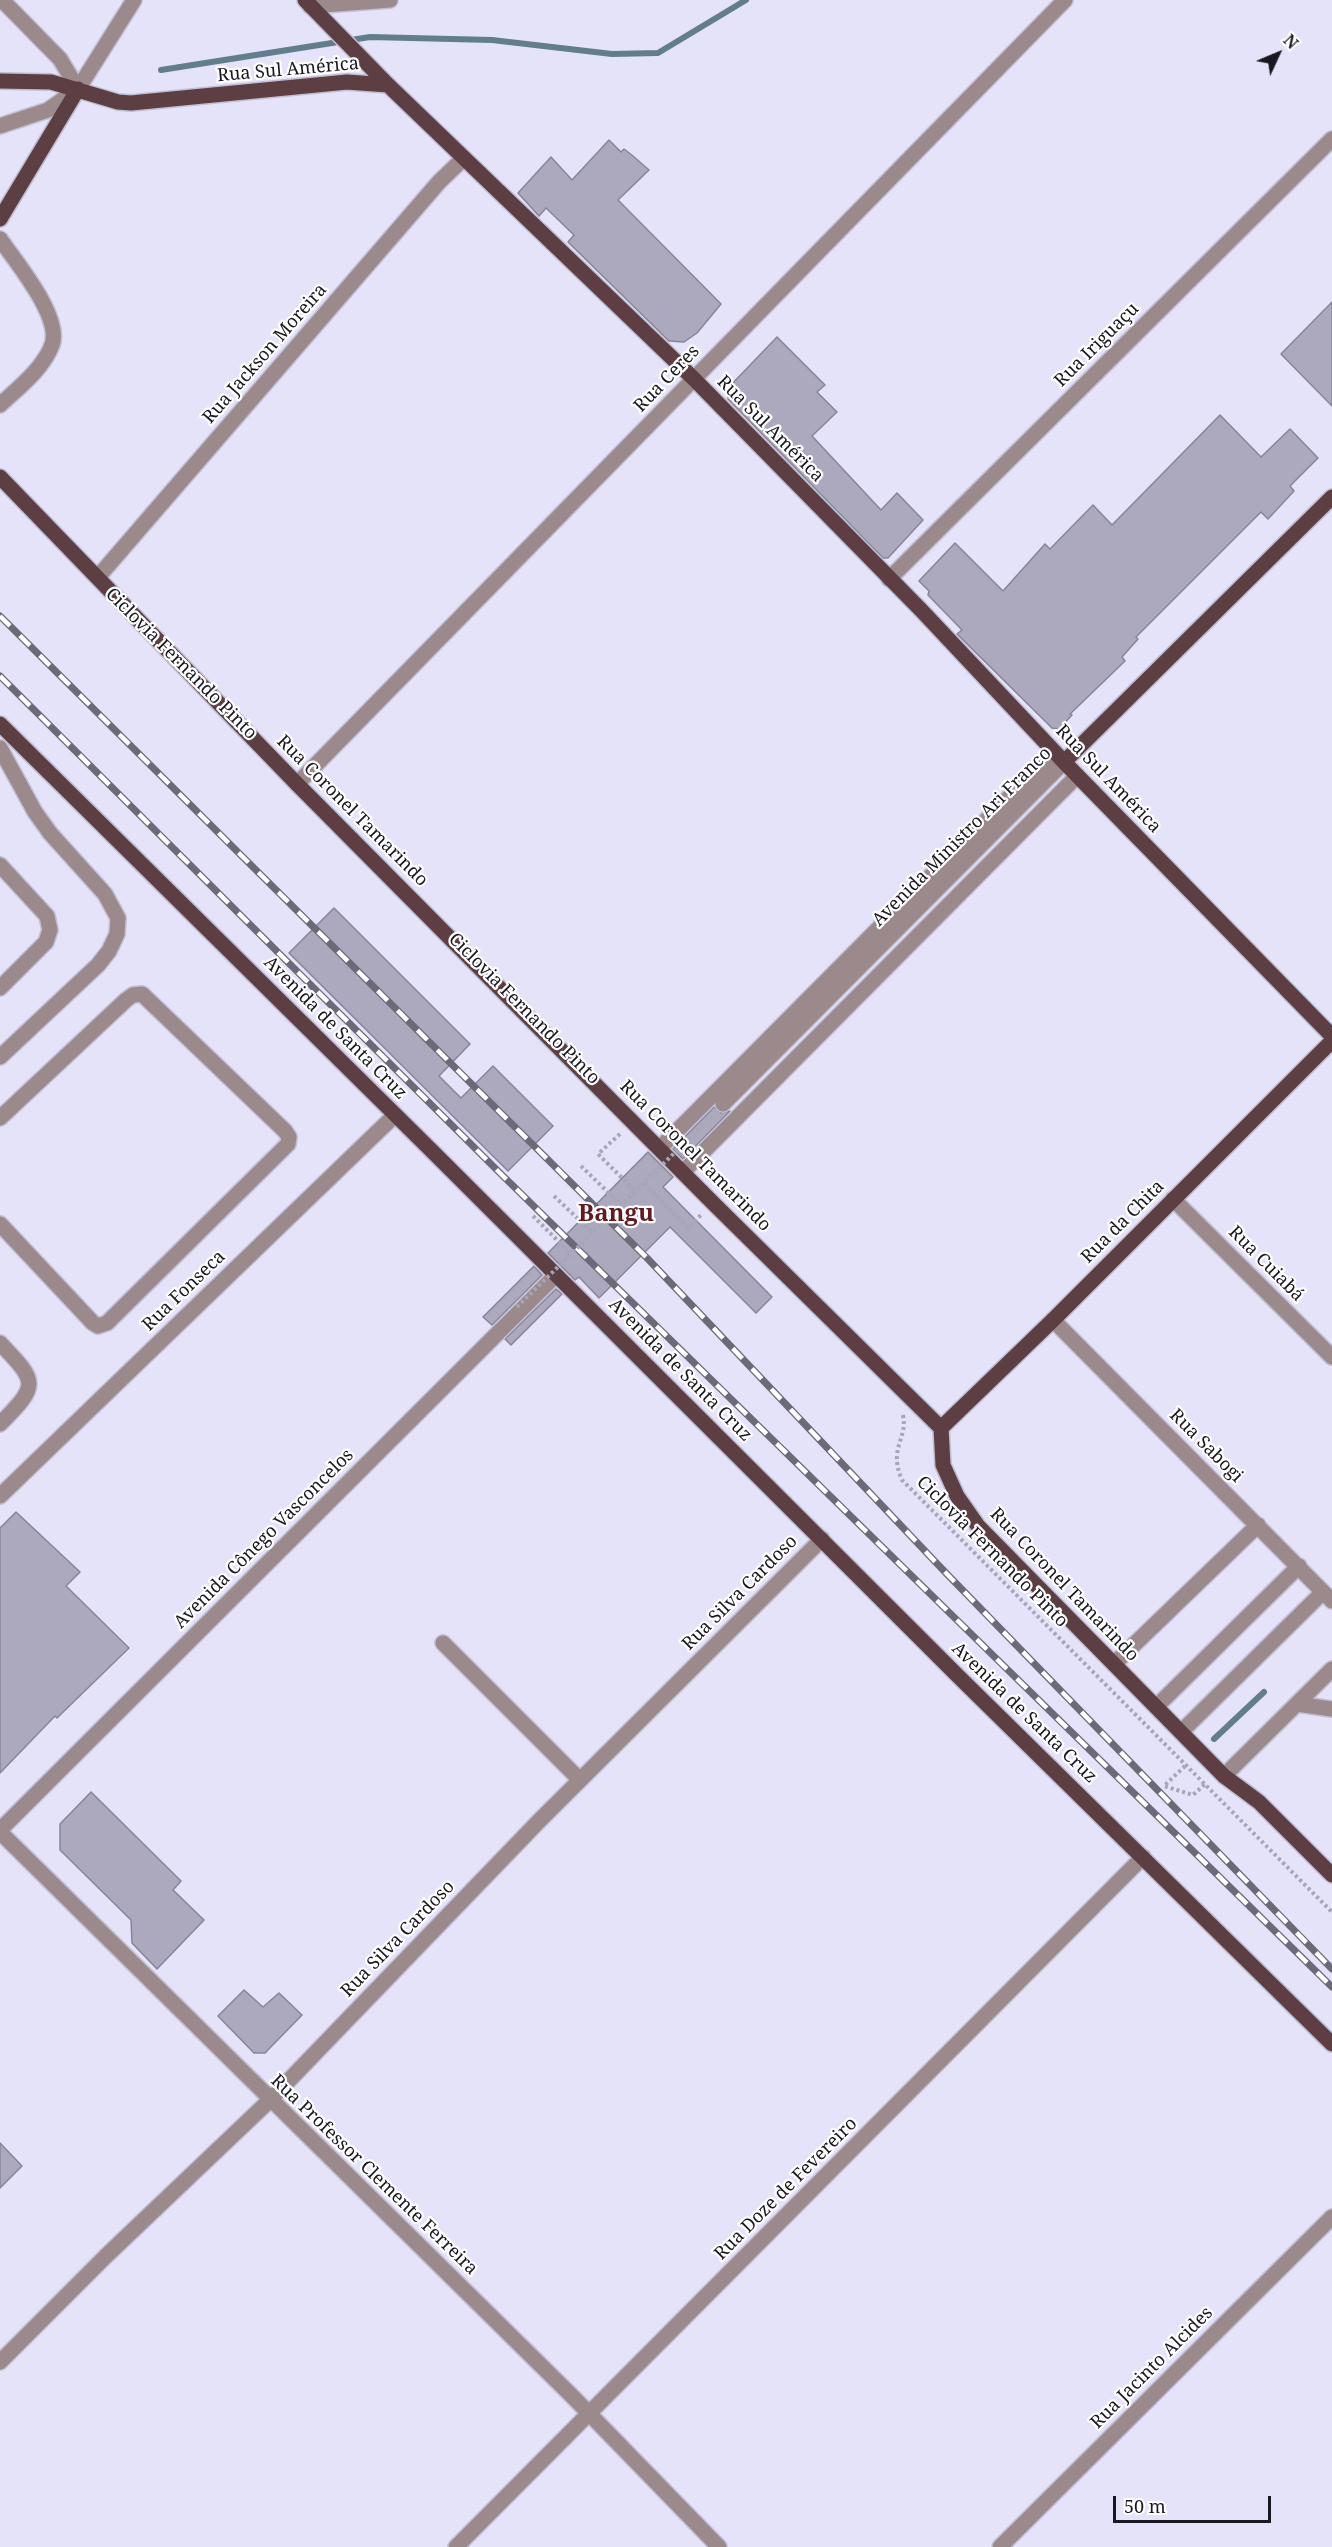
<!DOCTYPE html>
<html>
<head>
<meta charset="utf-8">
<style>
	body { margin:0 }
	#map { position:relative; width:1332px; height:2547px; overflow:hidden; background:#e5e3f9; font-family:"Noto Serif",serif }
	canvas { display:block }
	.north { position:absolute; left:1248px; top:24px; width:60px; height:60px; -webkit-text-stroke:4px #fff; paint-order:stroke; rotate:46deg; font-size:16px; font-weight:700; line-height:24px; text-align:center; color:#191820 }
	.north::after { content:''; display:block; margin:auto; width:21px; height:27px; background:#191820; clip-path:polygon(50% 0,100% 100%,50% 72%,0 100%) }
	.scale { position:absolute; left:1113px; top:2496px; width:158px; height:27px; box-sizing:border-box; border:3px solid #191820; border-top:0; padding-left:8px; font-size:18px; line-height:21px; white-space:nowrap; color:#191820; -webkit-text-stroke:4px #fff; paint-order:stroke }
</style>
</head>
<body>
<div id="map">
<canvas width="1332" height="2547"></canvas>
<div class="north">N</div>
<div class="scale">50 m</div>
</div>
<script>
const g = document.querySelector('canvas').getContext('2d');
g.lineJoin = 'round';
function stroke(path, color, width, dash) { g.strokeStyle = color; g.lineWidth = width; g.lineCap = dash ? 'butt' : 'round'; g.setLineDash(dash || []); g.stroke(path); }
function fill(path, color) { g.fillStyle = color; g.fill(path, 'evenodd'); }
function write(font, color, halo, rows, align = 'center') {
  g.font = font + ' "Noto Serif",serif'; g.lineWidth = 4.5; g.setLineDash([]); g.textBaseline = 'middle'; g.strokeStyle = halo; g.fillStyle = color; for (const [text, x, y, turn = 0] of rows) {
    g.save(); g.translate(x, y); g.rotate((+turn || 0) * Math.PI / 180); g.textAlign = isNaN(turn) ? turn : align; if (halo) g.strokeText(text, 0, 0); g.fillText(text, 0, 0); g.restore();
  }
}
stroke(new Path2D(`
	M 161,70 L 370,37 L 492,40 L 612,54 L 658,53 L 746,0
	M 1214,1739 L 1264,1692`), '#627d8b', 6);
const building = new Path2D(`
	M 609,140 L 621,152 L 624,149 L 633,156 L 649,170 L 618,200 L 721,304 L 697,333 L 684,342 L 669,341 L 568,242 L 574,235 L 546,208 L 539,216 L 518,193 L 551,157 L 572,180 Z
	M 1332,302 L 1332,406 L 1281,354 Z
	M 777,337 L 825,385 L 817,392 L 837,412 L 812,436 L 881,510 L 897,493 L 923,520 L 888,558 L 883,558 L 728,399 L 728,388 Z
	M 1220,415 L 1261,457 L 1290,429 L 1318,458 L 1290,486 L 1294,491 L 1268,519 L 1261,512 L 1136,637 L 1138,639 L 1122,657 L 1125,661 L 1070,714 L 1072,715 L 1059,729 L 1052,728 L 957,634 L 962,630 L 928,595 L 929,591 L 919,581 L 955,543 L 1003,591 L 1045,544 L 1050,549 L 1093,505 L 1112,525 Z
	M 334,908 L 470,1044 L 439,1076 L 461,1098 L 493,1066 L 553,1126 L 508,1171 L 289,953 Z
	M 714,1107 L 721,1113 L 730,1111 L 683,1159 L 673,1149 Z
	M 648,1152 L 673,1177 L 663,1187 L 772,1297 L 756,1313 L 670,1227 L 599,1298 L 579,1277 L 575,1280 L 548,1253 Z
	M 534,1266 L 542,1275 L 492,1325 L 483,1317 Z
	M 556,1289 L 562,1294 L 511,1345 L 505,1339 Z
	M 16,1512 L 80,1572 L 66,1586 L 129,1648 L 57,1718 L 55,1716 L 0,1773 L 0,1528 Z
	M 91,1792 L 181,1881 L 173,1890 L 204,1920 L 157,1969 L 132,1943 L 131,1920 L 60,1850 L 60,1824 Z
	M 244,1990 L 263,2007 L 279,1993 L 302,2015 L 265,2053 L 254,2053 L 218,2016 Z
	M 0,2143 L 22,2166 L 0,2188 Z`);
fill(building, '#aca9be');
stroke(building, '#878599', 1.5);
const minor = new Path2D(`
	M 2,0 L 60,59 L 78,89
	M 310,6 L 390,0
	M 0,126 L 48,110 L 78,89 L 134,0
	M 0,239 C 16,262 62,317 52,345 C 43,369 18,388 0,405
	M 98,577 L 439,182 L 464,158
	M 889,579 L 1332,139
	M 0,748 L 35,812 L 50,833 L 105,894 L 118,918 L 117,934 L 109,951 L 98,965 L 0,1057
	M 297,784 L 1065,0
	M 0,865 L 47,916 L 50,930 L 46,942 L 0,988
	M 723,1104 L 1064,762
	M 0,1118 L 126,1000 L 133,995 L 142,994 L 285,1131 L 289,1137 L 288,1144 L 107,1323 L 98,1326 L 93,1323 L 0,1224
	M 660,1148 L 1054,752
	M 683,1172 L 1077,776
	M 1173,1199 L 1332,1357
	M 1053,1320 L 1332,1601
	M 0,1343 C 37,1382 40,1384 0,1424
	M 0,1496 L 395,1115
	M 443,1643 L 580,1780
	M 1114,1664 L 1258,1525
	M 1297,1704 L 1332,1709
	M 1156,1707 L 1299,1566
	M 1181,1732 L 1323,1592
	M 1224,1776 L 1332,1669
	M 0,1830 L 556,1275
	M 0,1832 L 575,2399 L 719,2547
	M 0,2362 L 106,2256 L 270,2100 L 539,1821 L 822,1539
	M 456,2547 L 1143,1857
	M 1000,2547 L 1332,2217`);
const major = new Path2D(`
	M 305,0 L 388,85 L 694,379 L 922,611 L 1064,762 L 1332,1036
	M 0,81 L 51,82 L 118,102 L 131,103 L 347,82 L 388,85
	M 0,219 L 78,89
	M 0,477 L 297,784 L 713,1203 L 941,1428 L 943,1465 L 957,1496 L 978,1526 L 1224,1776 L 1259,1802 L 1332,1875
	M 0,724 L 436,1155 L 959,1677 L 1332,2044
	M 1064,762 L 1332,497
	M 941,1428 L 1053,1320 L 1332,1041`);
stroke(minor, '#c0bed2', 18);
stroke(major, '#c0bed2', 18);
stroke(new Path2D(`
	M 303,1001 L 309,995
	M 620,1134 L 598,1154 L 635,1191
	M 581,1166 L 621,1205
	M 644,1183 L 688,1228 L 702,1214
	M 554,1196 L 593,1233
	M 533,1216 L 571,1254
	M 903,1415 C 908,1439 888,1448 902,1480 L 1332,1912
	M 1185,1766 L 1164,1786 L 1193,1795 L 1205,1784`), '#a7a5b7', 4, [3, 3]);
stroke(minor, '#9b898b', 15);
stroke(major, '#5d3f43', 15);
const rail = new Path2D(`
	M 0,616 L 647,1258 L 945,1572 L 1332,1969
	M 0,676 L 503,1176 L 1332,1987`);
stroke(rail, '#6c6a78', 7);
stroke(rail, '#fff', 4.5, [14]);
stroke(new Path2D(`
	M 517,1307 L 706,1122`), '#a7a5b7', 4, [3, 3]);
write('18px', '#191820', '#fff', [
	["Rua Sul América",288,70,-5],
	["Rua Iriguaçu",1097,345,-45],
	["Rua Jackson Moreira",265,354,-49],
	["Rua Ceres",667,379,-46],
	["Rua Sul América",770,429,45],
	["Ciclovia Fernando Pinto",181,664,45],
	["Rua Sul América",1108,779,46],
	["Rua Coronel Tamarindo",352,811,45],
	["Avenida Ministro Ari Franco",962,837,-45],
	["Ciclovia Fernando Pinto",524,1009,45],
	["Avenida de Santa Cruz",335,1028,45],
	["Rua Coronel Tamarindo",695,1156,45],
	["Rua da Chita",1123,1222,-45],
	["Rua Cuiabá",1266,1264,45],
	["Rua Fonseca",184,1291,-44],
	["Avenida de Santa Cruz",680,1370,45],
	["Rua Sabogi",1206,1446,45],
	["Avenida Cônego Vasconcelos",264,1539,-45],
	["Ciclovia Fernando Pinto",992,1552,45],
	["Rua Coronel Tamarindo",1064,1585,46],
	["Rua Silva Cardoso",740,1593,-45],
	["Avenida de Santa Cruz",1024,1713,44],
	["Rua Silva Cardoso",398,1939,-46],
	["Rua Professor Clemente Ferreira",374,2175,44],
	["Rua Doze de Fevereiro",786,2189,-45],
	["Rua Jacinto Alcides",1152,2368,-45]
]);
write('bold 24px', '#601a20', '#fff', [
	["Bangu",616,1214]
]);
</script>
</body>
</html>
